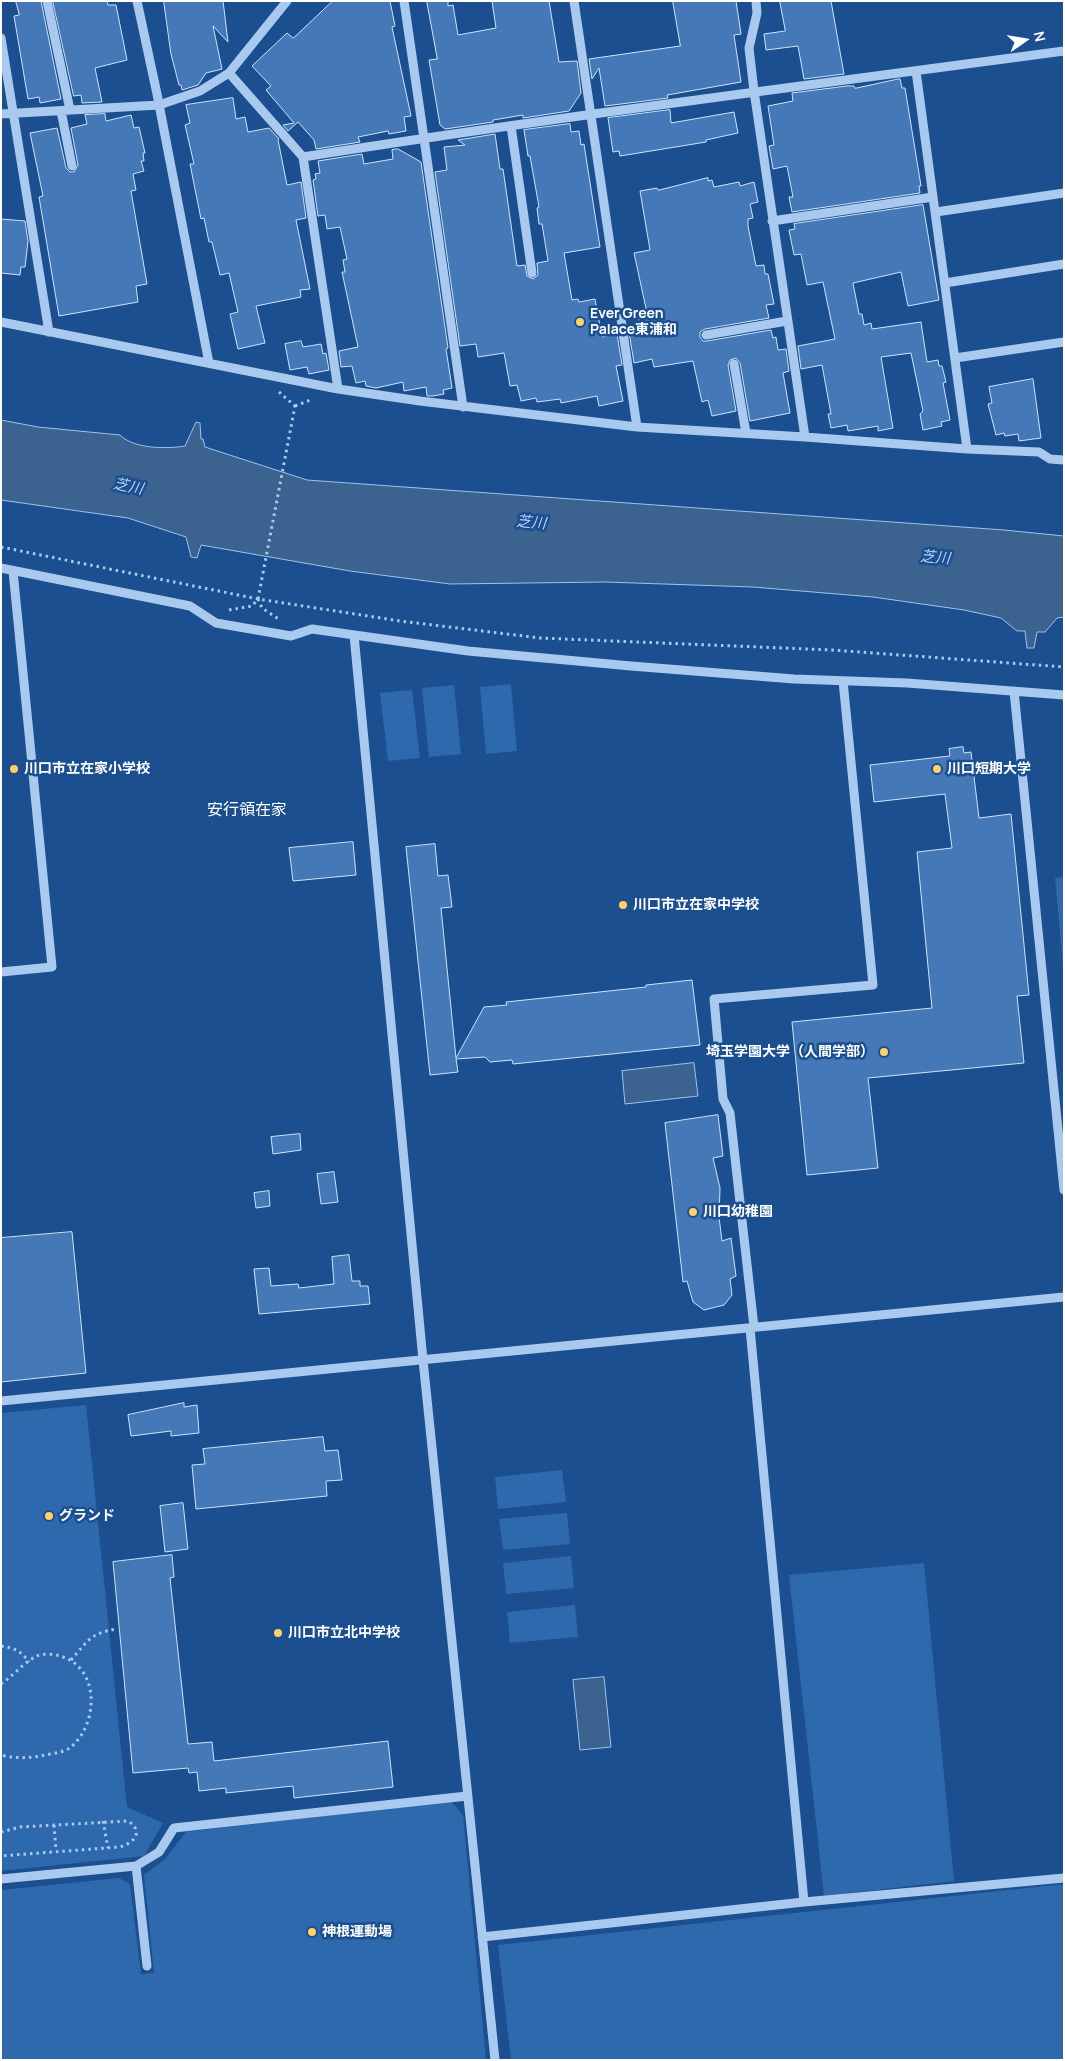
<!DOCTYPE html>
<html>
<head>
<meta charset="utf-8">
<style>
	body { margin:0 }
	#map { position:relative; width:1065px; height:2061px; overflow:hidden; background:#1b4f8f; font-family:Manrope,sans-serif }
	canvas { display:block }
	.frame { position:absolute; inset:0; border:2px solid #fff; pointer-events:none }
	.north { position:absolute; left:1000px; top:15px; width:50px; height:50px; -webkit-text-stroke:4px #1b4f8f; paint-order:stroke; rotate:77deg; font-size:14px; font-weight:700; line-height:20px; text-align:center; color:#fff }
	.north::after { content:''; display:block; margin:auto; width:18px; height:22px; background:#fff; clip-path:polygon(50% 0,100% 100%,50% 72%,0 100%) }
</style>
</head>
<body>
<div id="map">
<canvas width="1065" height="2061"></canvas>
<div class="frame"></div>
<div class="north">N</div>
</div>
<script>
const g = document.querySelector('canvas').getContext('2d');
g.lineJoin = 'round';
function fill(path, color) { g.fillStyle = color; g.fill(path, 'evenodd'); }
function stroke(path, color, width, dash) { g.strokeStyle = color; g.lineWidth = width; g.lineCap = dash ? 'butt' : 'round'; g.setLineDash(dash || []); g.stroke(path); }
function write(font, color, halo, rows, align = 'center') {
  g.font = font + ' Manrope,"Noto Sans JP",sans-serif'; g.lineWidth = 5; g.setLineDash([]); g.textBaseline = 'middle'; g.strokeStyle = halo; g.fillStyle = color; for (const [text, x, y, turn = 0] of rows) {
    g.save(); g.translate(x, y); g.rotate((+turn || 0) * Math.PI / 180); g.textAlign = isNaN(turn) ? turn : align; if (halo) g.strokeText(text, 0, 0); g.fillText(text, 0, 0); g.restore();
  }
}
fill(new Path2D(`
	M 511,684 L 517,751 L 486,754 L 480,687 Z
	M 454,685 L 461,754 L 429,757 L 422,688 Z
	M 412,690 L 420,758 L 388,761 L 380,693 Z
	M 1064,877 L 1064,978 L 1055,878 Z
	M 86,1405 L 127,1807 L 163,1823 L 144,1856 L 1,1871 L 1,1413 Z
	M 562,1470 L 566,1502 L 498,1509 L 495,1477 Z
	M 567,1513 L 570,1544 L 503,1550 L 499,1519 Z
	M 571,1556 L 574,1588 L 506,1594 L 503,1563 Z
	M 924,1563 L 954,1881 L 824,1896 L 789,1575 Z
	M 575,1605 L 578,1637 L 510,1643 L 507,1612 Z
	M 451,1801 L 463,1815 L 486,2060 L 1,2060 L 1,1890 L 119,1878 L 130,1884 L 141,1974 L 154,1973 L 144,1875 L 165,1859 L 186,1832 Z
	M 1064,1884 L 1064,2060 L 511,2060 L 498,1945 Z`), '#2e69ad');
const water = new Path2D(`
	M 1,420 L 38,427 L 120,435 C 134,449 166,449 185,446 L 196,422 L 200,423 L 201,439 L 203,439 L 205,447 L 307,480 L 1004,530 L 1064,536 L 1064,617 L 1057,618 L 1045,632 L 1037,632 L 1034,648 L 1027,648 L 1025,631 L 1017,631 L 1001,618 L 964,610 L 873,597 L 753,587 L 604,582 L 450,584 L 350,571 L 201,545 L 197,558 L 191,557 L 186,537 L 128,518 L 1,500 Z
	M 694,1063 L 698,1096 L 625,1104 L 622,1071 Z
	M 604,1677 L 611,1747 L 580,1750 L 573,1680 Z`);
fill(water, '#3c6290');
stroke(water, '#9cc4f0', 1);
const building = new Path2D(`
	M 16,1 L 41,1 L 61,99 L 40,103 L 39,97 L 28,99 L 14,16 L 19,15 Z
	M 53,1 L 107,1 L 108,5 L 116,5 L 127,60 L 95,68 L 102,102 L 82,103 L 81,95 L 74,96 Z
	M 164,1 L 223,1 L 228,42 L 213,26 L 222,69 L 206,73 L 198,85 L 182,90 L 181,85 L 179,85 L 171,54 Z
	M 333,1 L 390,1 L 395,26 L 392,27 L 411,116 L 404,117 L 406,131 L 389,134 L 388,131 L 358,137 L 360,142 L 316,149 L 314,140 L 298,122 L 288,131 L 283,125 L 294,123 L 266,90 L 271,86 L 252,66 L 287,33 L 293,38 Z
	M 427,1 L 448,1 L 448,6 L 453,5 L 458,35 L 496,28 L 492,1 L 549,1 L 559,62 L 577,61 L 581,93 L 569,111 L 523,118 L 523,115 L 493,120 L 493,122 L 445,129 L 440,125 L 429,60 L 437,59 Z
	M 673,1 L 736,1 L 741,34 L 734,35 L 741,82 L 667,95 L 668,98 L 605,106 L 599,68 L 592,79 L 589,59 L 680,46 Z
	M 780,1 L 831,1 L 844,74 L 804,79 L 798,46 L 766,50 L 764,34 L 785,31 Z
	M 900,79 L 902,88 L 905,88 L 921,186 L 919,186 L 920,193 L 792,212 L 789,197 L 793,197 L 787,166 L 773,169 L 769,146 L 774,145 L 768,106 L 793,101 L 792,93 L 847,86 L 854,86 L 855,88 Z
	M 233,98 L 236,119 L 245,117 L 248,132 L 269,128 L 279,139 L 278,140 L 287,185 L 301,182 L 306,218 L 296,220 L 310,289 L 300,290 L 301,297 L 256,306 L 265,343 L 238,349 L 230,314 L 238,312 L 229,273 L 220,275 L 212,242 L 209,242 L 204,218 L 201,219 L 190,164 L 194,164 L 185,125 L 190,123 L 186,105 Z
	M 670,110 L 671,123 L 734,112 L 738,133 L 706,140 L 706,142 L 620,156 L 619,151 L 613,152 L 608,118 Z
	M 105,114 L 106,121 L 131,115 L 134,128 L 139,127 L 145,153 L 143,153 L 144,161 L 141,161 L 144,171 L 133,174 L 136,190 L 131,191 L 147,284 L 136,286 L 138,302 L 59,316 L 39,197 L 43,196 L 30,133 L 57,128 L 66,168 L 70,172 L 74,172 L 78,165 L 71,128 L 87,124 L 85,115 Z
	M 570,124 L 571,132 L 579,131 L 581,145 L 584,144 L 600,247 L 564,253 L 572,300 L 578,299 L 579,302 L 595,299 L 602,337 L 617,334 L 622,365 L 616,366 L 623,401 L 599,406 L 597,396 L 561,403 L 560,399 L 537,402 L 536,398 L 521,401 L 517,385 L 510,386 L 504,353 L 478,357 L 476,344 L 460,346 L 435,172 L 447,170 L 444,147 L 465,145 L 458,140 L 495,134 L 500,169 L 503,169 L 517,266 L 525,265 L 527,276 L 533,279 L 538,275 L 537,263 L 548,261 L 542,224 L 539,224 L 537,208 L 539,207 L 530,156 L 528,156 L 524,130 Z
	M 398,149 L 421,162 L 448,348 L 446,349 L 452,388 L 443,390 L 444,394 L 433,396 L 427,396 L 426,387 L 404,391 L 403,382 L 376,388 L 366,386 L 365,381 L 356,383 L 352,366 L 341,367 L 339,351 L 358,347 L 342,272 L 345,272 L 343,260 L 347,259 L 340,227 L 327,229 L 325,215 L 318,216 L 313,180 L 316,179 L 315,174 L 320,173 L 318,161 L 362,154 L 364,164 L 393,159 L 392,150 Z
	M 708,178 L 708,181 L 712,180 L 714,187 L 739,182 L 740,186 L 754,182 L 758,202 L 750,204 L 753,218 L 748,219 L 748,226 L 756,266 L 764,265 L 765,274 L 768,274 L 774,304 L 766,305 L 769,318 L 705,329 L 700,332 L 700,337 L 703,341 L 707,341 L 771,330 L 773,338 L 776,337 L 778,350 L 786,349 L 789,371 L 783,373 L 790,413 L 750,421 L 740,363 L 736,358 L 730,360 L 728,365 L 736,411 L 712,416 L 708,400 L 702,402 L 693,361 L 654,367 L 652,359 L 634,363 L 629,332 L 641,329 L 638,314 L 647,313 L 634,253 L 650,250 L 640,191 L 657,188 L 658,190 Z
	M 923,205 L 939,300 L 908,306 L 901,272 L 853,283 L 859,314 L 862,314 L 864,325 L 871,323 L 872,329 L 921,322 L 927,362 L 938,360 L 939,366 L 942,366 L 946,382 L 943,383 L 950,420 L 941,422 L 942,426 L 923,430 L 920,414 L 923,411 L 911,353 L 881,357 L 893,428 L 878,431 L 878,426 L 848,431 L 847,425 L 831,428 L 828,414 L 831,414 L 822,365 L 801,369 L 798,346 L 835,339 L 823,282 L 807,285 L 801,254 L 794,255 L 789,230 L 795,229 L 794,224 Z
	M 1,219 L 25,221 L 28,241 L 25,267 L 21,267 L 20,275 L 1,273 Z
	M 301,341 L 303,347 L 321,344 L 323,354 L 326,353 L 329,370 L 309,374 L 307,367 L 290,370 L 285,344 Z
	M 1033,379 L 1041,438 L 1019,441 L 1018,434 L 1005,436 L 1004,433 L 996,435 L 988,404 L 992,403 L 989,387 Z
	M 963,747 L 964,753 L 971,752 L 979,818 L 1011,814 L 1029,995 L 1017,996 L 1024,1063 L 868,1078 L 878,1168 L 807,1175 L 792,1022 L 932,1008 L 917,852 L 952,848 L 945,794 L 874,802 L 870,765 L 950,756 L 949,749 Z
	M 353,842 L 356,875 L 293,881 L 289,848 Z
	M 435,844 L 438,876 L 448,875 L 452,907 L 441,908 L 456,1058 L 484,1007 L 507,1005 L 506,1002 L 646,987 L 646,985 L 692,980 L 700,1045 L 513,1064 L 512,1060 L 490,1062 L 485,1057 L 456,1059 L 458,1072 L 430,1075 L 406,847 Z
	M 718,1115 L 723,1156 L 713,1158 L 720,1188 L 719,1217 L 722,1241 L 731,1238 L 736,1276 L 730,1279 L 732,1295 L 724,1305 L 704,1310 L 693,1302 L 687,1281 L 683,1282 L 665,1123 Z
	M 300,1134 L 301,1150 L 273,1154 L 271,1137 Z
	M 334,1172 L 338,1202 L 321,1204 L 317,1174 Z
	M 269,1191 L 270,1206 L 256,1208 L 254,1193 Z
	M 72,1232 L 86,1373 L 1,1382 L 1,1238 Z
	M 349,1255 L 352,1281 L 360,1281 L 360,1286 L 368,1286 L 370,1304 L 259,1314 L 254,1269 L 269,1268 L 271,1286 L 298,1284 L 299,1288 L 334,1284 L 332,1257 Z
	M 184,1403 L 184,1407 L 197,1405 L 199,1433 L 171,1436 L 171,1431 L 131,1436 L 128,1415 Z
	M 323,1437 L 325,1451 L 338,1450 L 342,1480 L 326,1481 L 327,1496 L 196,1509 L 192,1465 L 205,1464 L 203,1449 Z
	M 183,1503 L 188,1549 L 165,1552 L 160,1506 Z
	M 172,1555 L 174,1577 L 170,1578 L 188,1744 L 212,1742 L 214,1761 L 388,1741 L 393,1787 L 294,1798 L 293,1786 L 226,1793 L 226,1788 L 199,1791 L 197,1772 L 189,1773 L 188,1768 L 133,1773 L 113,1562 Z`);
fill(building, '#4478b7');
stroke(building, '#cfe3fa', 1);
stroke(new Path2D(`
	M 279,392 L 295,406
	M 295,406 L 313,399
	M 1,547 L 258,599 L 400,621 L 540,638 L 832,650 L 1064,667
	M 258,599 L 295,406
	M 229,610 L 252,606 L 258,599 L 262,608 L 280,620
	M 1,1646 C 15,1648 21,1651 29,1662
	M 71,1660 C 88,1641 90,1633 117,1629
	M 1,1684 C 13,1676 24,1662 37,1656 C 44,1653 53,1654 60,1656 C 100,1667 99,1723 71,1747 C 65,1752 55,1753 46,1755 C 30,1758 17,1759 1,1755
	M 103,1821 L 108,1848
	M 54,1825 L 56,1851
	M 1,1832 L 20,1827 L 128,1821 C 145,1832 133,1844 119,1847 L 1,1856`), '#a9c9ee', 3, [2.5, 4]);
stroke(new Path2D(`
	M 47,1 L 70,110
	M 137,1 L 157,94 L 209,363
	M 404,1 L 463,407
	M 574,1 L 637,427
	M 756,1 L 757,13 L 749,48 L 754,91 L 805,437
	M 1,38 L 49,332
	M 916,71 L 967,449
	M 229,73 L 303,157 L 338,389
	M 61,111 L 72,166
	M 1,114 L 159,105 L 200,91 L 229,73 L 287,1
	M 511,126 L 532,273
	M 303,157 C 556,117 810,85 1064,51
	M 936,212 L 1064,193
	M 772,221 L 933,197
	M 945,283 L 1064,264
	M 1,322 L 338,389 L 420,401 L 637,427 L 805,437 L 967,449 L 1039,452 L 1050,459 L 1064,460
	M 706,335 L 787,321
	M 955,358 L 1064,342
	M 734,364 L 746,433
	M 1,568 L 190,606 L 216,623 L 291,636 L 312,629 L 468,651 L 631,666 L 794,679 L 907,683 L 1064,695
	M 354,635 L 423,1360 L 495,2060
	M 1014,691 L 1064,1190
	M 1,972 L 52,967 L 13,571
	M 754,1327 L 730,1113 L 723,1099 L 714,999 L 873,985 L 843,681
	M 1,1401 L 1064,1297
	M 136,1866 L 147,1966
	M 1,1879 L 136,1866 L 159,1852 L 174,1828 L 467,1796
	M 804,1902 L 1064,1878
	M 482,1937 L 804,1902 L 750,1328`), '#a9c9ee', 9);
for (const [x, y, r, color] of [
	[580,322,5,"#ffd166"],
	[14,769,5,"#ffd166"],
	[937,769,5,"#ffd166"],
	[623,905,5,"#ffd166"],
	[884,1052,5,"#ffd166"],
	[693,1212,5,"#ffd166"],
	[49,1516,5,"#ffd166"],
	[278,1633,5,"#ffd166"],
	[312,1932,5,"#ffd166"]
]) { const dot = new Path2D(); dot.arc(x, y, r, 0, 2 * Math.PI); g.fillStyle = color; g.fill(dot); stroke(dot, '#1b4f8f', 2); }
write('bold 14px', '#fff', '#1b4f8f', [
	["Ever Green",590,314],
	["Palace東浦和",590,330],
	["川口市立在家小学校",24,769],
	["川口短期大学",947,769],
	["川口市立在家中学校",633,905],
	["埼玉学園大学（人間学部）",874,1052,"right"],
	["川口幼稚園",703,1212],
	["グランド",59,1516],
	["川口市立北中学校",288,1633],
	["神根運動場",322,1932]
], 'left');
write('italic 15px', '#b5d3f5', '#1b4f8f', [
	["芝川",128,487,11],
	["芝川",531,523,5],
	["芝川",935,558,5]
]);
write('16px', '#fff', '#1b4f8f', [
	["安行領在家",247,811]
]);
</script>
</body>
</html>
